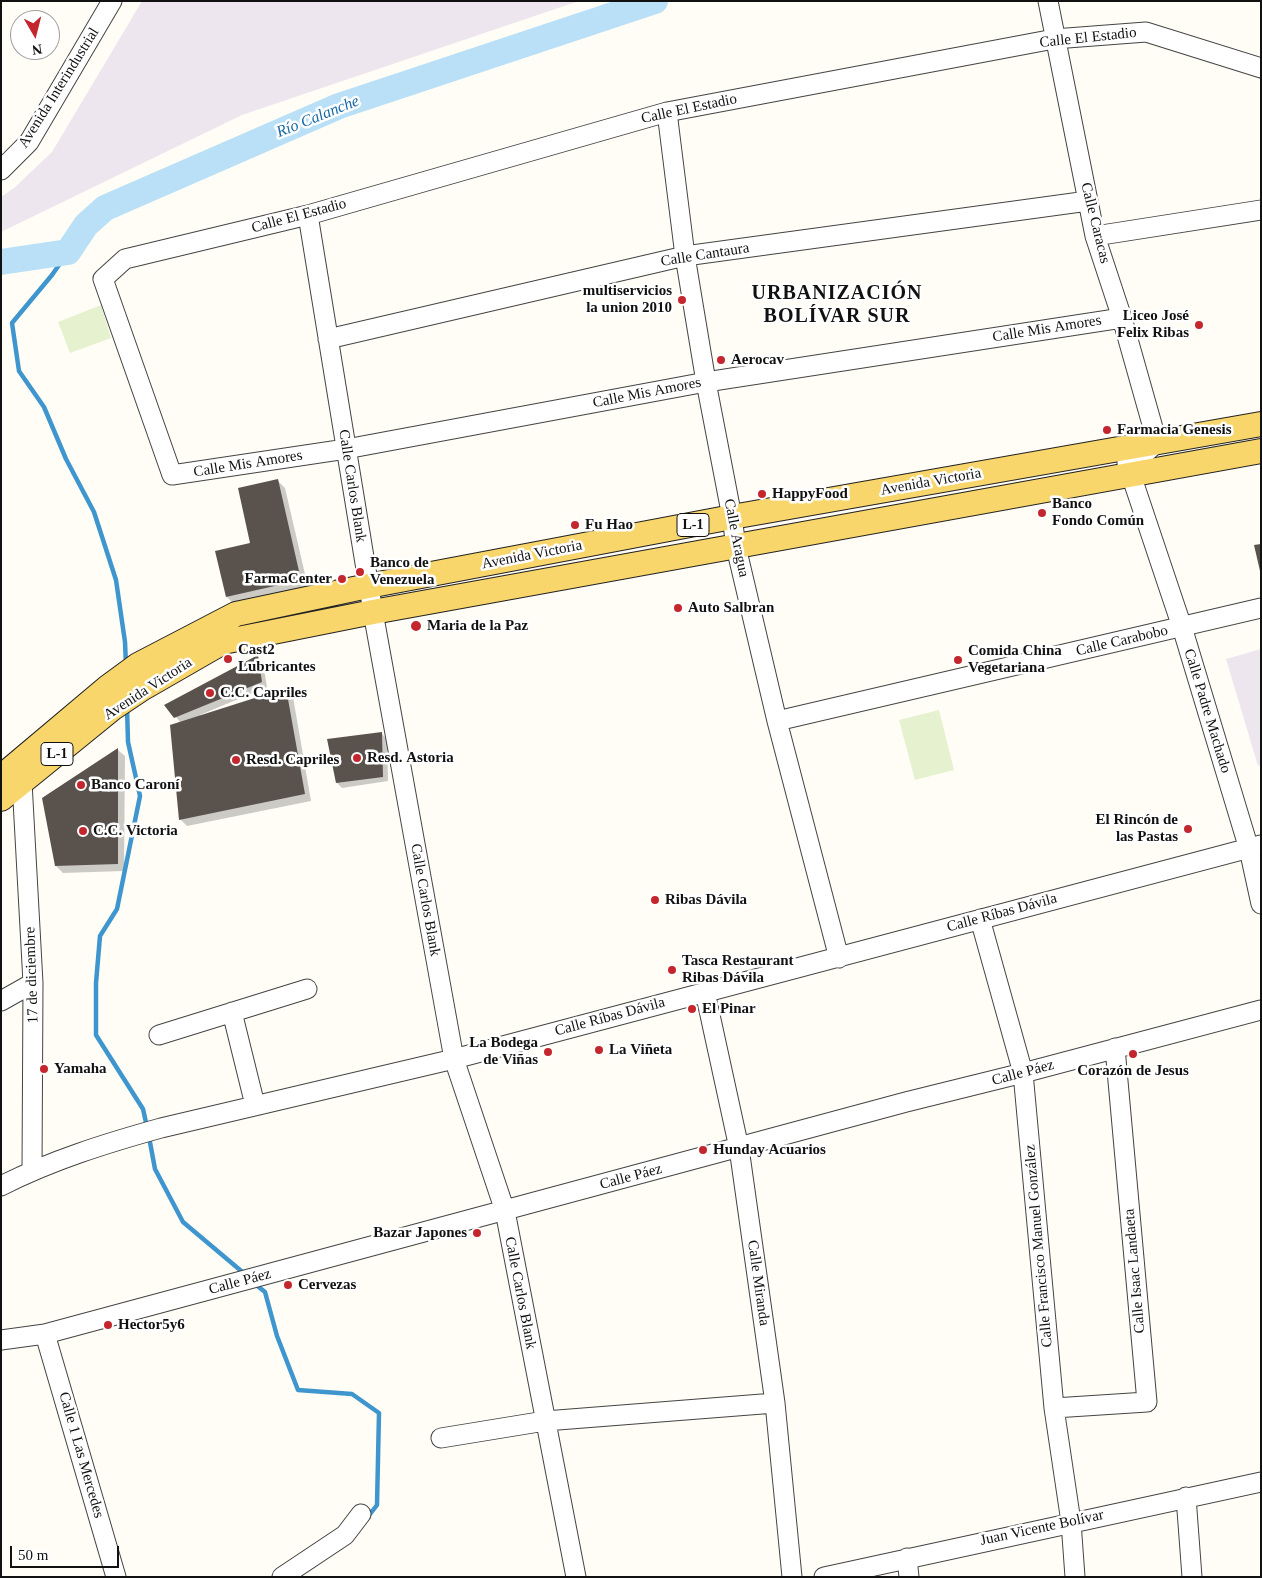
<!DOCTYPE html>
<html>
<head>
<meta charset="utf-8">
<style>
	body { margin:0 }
	#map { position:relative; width:1262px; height:1578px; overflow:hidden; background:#fffdf5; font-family:"Times New Roman",serif }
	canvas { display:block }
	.frame { position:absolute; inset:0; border:2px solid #111; pointer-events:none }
	.north { position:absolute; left:10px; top:10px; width:50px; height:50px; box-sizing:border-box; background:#fff; border:1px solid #a0a0a0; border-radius:50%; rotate:172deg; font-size:14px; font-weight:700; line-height:20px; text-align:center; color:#111 }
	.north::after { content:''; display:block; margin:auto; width:18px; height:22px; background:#c4262e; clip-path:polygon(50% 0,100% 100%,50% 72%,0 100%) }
	.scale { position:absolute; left:10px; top:1546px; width:109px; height:22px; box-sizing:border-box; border:2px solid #111; border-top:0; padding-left:6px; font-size:15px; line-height:18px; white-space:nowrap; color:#111; -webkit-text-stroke:4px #fff; paint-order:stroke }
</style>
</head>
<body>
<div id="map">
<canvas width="1262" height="1578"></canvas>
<div class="frame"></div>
<div class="north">N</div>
<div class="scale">50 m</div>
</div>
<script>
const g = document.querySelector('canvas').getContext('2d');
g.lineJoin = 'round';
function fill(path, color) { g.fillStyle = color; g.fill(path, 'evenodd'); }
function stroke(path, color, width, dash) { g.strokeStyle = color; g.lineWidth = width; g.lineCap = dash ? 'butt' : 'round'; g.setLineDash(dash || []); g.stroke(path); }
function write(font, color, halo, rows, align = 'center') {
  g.font = font + ' "Times New Roman",serif'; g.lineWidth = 5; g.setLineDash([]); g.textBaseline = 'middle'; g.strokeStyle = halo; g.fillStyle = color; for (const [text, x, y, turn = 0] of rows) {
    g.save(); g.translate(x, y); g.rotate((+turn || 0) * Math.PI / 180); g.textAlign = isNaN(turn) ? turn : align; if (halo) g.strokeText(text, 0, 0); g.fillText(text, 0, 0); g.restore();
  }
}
fill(new Path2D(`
	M 142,1 L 579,1 L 242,115 L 1,232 L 1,197 L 14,188 L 52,152 Z
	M 1261,649 L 1261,765 L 1258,766 L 1226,659 Z`), '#eee6ef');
fill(new Path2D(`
	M 101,305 L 111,338 L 70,353 L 58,322 Z
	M 939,710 L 954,770 L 915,780 L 899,720 Z`), '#e6f2cf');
fill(new Path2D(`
	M 278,481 L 285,488 L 308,587 L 234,604 L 227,597 L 252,544 Z
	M 258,657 L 263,662 L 267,687 L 200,715 L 201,717 L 286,690 L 293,697 L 311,801 L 187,826 L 180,819 L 181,723 L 166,705 Z
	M 382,734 L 387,739 L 388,781 L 342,788 L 337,783 Z
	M 118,750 L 125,756 L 124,871 L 63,873 L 56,866 L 44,798 Z`), '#0003');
stroke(new Path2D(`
	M 68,252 L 52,275 L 12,323 L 19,371 L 44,407 L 66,459 L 94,512 L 116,580 L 125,642 L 126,665
	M 127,707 L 128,742 L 140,796 L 117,909 L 100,936 L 96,983 L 96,1035 L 143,1109 L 147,1127
	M 149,1137 L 155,1169 L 183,1222 L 246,1275
	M 255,1284 L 265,1292 L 277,1336 L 298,1390 L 352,1394 L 379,1413 L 377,1505 L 367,1518`), '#3f96cf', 4.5);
stroke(new Path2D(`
	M 1,262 L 68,252 L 86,225 L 105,208 L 339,106 L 655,1`), '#b9e0f7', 26);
fill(new Path2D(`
	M 278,479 L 301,580 L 226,597 L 215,551 L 250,543 L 238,488 Z
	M 1261,544 L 1261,571 L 1260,571 L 1254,545 Z
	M 258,655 L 262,682 L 174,718 L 164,705 Z
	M 286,688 L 305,794 L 179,820 L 170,725 Z
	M 382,732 L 383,777 L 336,783 L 327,739 Z
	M 118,748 L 118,864 L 55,866 L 42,798 Z`), '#5a524d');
const minor = new Path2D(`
	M 1048,1 L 1095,236 L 1122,318 L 1157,442 L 1142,456 L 1127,462
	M 667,112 L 685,256 L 706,382 L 732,517 L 736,547 L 777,721 L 839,958
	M 1,170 L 29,142 L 112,1
	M 308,215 L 373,612 L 454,1059 L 505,1211 L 576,1577
	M 1095,236 L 1261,210
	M 1122,318 L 706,382 L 346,449 L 172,475 L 103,279 L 125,259 L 308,215 L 667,112 L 1054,39 L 1146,32 L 1261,68
	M 328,339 L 685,256 L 1088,201
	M 1127,463 L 1182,627 L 1249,849 L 1261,904
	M 777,721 L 1261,608
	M 22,782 L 33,983 L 32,1170
	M 980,919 L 1023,1073 L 1054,1408 L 1071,1522 L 1075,1577
	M 705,992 L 739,1148 L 775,1403 L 792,1577
	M 1,1001 L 33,983
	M 232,1012 L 255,1105
	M 159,1035 L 307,989
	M 1,1186 C 52,1160 107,1143 161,1128 L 454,1059 L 1261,845
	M 45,1334 L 116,1577
	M 1,1340 L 45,1334 L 906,1102 L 1023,1073 L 1261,1010
	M 1054,1408 L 1147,1402 L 1115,1048
	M 441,1438 L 545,1421 L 775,1403
	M 1186,1497 L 1192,1577
	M 907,1558 L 909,1577
	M 282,1577 L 345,1535 L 361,1514
	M 824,1577 L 1261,1482`);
const major = new Path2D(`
	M 1,777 L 108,687 L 138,665 L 236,614 L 368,586 L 732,517 L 1261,424
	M 1,799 L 113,708 L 143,688 L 223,642 L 373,612 L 1261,451`);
stroke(minor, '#444', 21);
stroke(major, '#222', 26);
stroke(minor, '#fff', 19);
stroke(major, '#f9d66b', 24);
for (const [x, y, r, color] of [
	[682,300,5,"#c4262e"],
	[1199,325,5,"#c4262e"],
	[721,360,5,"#c4262e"],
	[1107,430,5,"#c4262e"],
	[762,494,5,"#c4262e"],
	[1042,513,5,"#c4262e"],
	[575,525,5,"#c4262e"],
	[360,572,5,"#c4262e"],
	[342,579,5,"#c4262e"],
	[678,608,5,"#c4262e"],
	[416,626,6,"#c4262e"],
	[228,659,5,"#c4262e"],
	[958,660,5,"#c4262e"],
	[210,693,5,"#c4262e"],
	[357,758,5,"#c4262e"],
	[236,760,5,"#c4262e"],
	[81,785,5,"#c4262e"],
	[1188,829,5,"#c4262e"],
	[83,831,5,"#c4262e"],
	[655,900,5,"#c4262e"],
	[672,970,5,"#c4262e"],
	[692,1009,5,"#c4262e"],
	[599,1050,5,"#c4262e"],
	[548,1052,5,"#c4262e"],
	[1133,1054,5,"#c4262e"],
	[44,1069,5,"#c4262e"],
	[703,1150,5,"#c4262e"],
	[477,1233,5,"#c4262e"],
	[288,1285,5,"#c4262e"],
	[108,1325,5,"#c4262e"]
]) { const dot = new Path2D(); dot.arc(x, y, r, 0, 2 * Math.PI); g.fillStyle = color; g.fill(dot); stroke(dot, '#fff', 2); }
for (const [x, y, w] of [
	[693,525,32],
	[57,754,32]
]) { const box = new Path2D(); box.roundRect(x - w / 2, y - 11.5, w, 23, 4); g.fillStyle = '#fff'; g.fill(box); stroke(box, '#111', 1); }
write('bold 14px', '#111', null, [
	["L-1",693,525],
	["L-1",57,754]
]);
write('15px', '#111', '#fff', [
	["Calle El Estadio",1088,38,-6],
	["Avenida Interindustrial",59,88,-58],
	["Calle El Estadio",689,109,-12],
	["Calle El Estadio",299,216,-15],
	["Calle Caracas",1095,223,76],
	["Calle Cantaura",705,255,-9],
	["Calle Mis Amores",1047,329,-9],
	["Calle Mis Amores",647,393,-11],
	["Calle Mis Amores",248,464,-9],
	["Avenida Victoria",931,482,-10],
	["Calle Carlos Blank",352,486,81],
	["Calle Aragua",736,538,79],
	["Avenida Victoria",532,555,-11],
	["Calle Carabobo",1122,641,-13],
	["Avenida Victoria",148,689,-33],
	["Calle Padre Machado",1207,711,73],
	["Calle Carlos Blank",425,900,80],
	["Calle Ríbas Dávila",1002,913,-15],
	["17 de diciembre",32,975,-92],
	["Calle Ríbas Dávila",610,1017,-15],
	["Calle Páez",1023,1073,-15],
	["Calle Páez",631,1177,-15],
	["Calle Francisco Manuel González",1039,1246,-95],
	["Calle Isaac Landaeta",1135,1271,-95],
	["Calle Páez",240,1282,-15],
	["Calle Miranda",758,1283,82],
	["Calle Carlos Blank",520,1293,79],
	["Calle 1 Las Mercedes",81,1455,74],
	["Juan Vicente Bolívar",1042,1528,-12]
]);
write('bold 15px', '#111', '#fff', [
	["multiservicios",672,291,"right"],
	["la union 2010",672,308,"right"],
	["Liceo José",1189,316,"right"],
	["Felix Ribas",1189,333,"right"],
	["Aerocav",731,360],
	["Farmacia Genesis",1117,430],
	["HappyFood",772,494],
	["Banco",1052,504],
	["Fondo Común",1052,521],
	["Fu Hao",585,525],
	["Banco de",370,563],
	["Venezuela",370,580],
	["FarmaCenter",332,579,"right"],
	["Auto Salbran",688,608],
	["Maria de la Paz",427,626],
	["Cast2",238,650],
	["Lubricantes",238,667],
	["Comida China",968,651],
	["Vegetariana",968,668],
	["C.C. Capriles",220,693],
	["Resd. Astoria",367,758],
	["Resd. Capriles",246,760],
	["Banco Caroní",91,785],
	["El Rincón de",1178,820,"right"],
	["las Pastas",1178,837,"right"],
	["C.C. Victoria",93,831],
	["Ribas Dávila",665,900],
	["Tasca Restaurant",682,961],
	["Ribas Dávila",682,978],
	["El Pinar",702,1009],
	["La Bodega",538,1043,"right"],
	["de Viñas",538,1060,"right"],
	["La Viñeta",609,1050],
	["Yamaha",54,1069],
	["Corazón de Jesus",1133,1071,"center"],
	["Hunday Acuarios",713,1150],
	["Bazar Japones",467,1233,"right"],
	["Cervezas",298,1285],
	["Hector5y6",118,1325]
], 'left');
write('italic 16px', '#1768a6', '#fff', [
	["Río Calanche",318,117,-22]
]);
g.letterSpacing = '1px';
write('bold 20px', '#111', '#fff', [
	["URBANIZACIÓN",837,294],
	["BOLÍVAR SUR",837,317]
]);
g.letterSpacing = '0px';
</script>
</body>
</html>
